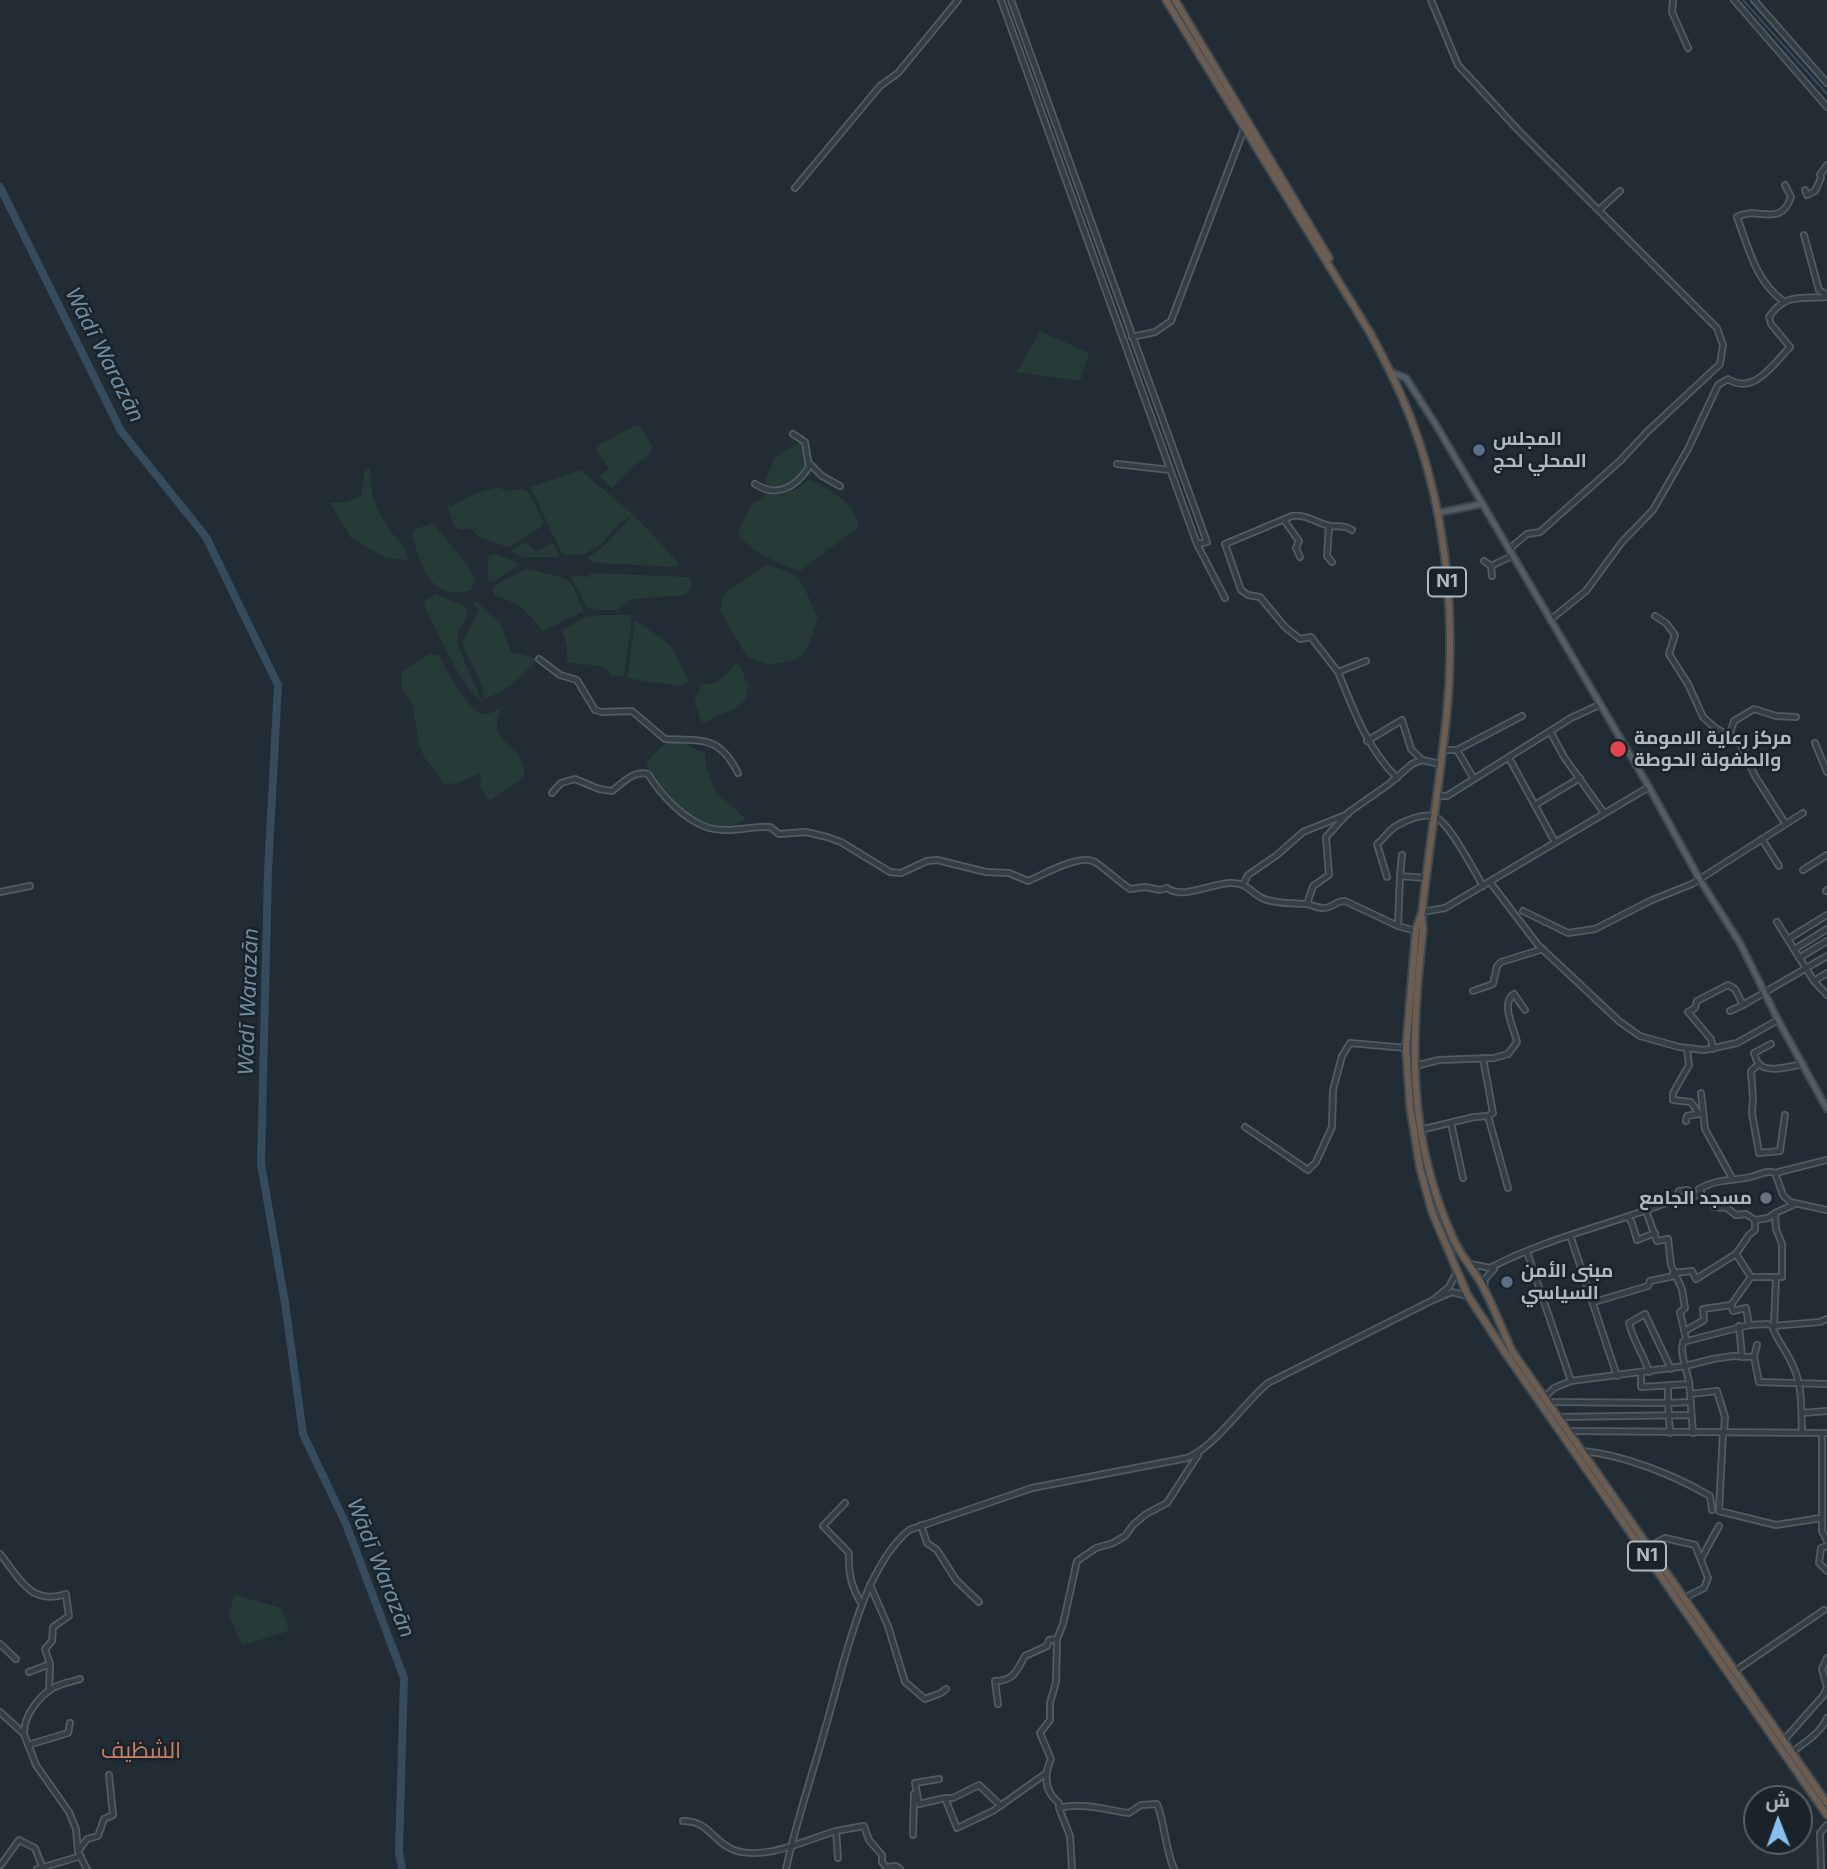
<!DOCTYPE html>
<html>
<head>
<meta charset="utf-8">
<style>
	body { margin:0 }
	#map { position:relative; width:1827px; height:1869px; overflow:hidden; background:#212c34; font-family:Inter,Cairo,sans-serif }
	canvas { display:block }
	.north { position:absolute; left:1743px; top:1785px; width:70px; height:70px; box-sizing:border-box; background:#1a232a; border:2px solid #555f67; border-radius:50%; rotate:359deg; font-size:19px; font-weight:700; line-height:28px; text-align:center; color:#aeb9c2 }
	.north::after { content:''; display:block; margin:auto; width:24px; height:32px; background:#87c0ef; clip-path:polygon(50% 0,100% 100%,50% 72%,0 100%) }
</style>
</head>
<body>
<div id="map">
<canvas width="1827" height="1869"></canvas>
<div class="north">ش</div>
</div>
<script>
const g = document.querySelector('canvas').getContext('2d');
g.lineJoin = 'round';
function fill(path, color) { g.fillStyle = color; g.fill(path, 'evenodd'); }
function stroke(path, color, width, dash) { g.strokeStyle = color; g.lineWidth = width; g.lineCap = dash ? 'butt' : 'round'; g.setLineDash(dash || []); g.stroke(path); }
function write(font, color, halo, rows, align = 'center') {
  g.font = font + ' Inter,Cairo,sans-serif'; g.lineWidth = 5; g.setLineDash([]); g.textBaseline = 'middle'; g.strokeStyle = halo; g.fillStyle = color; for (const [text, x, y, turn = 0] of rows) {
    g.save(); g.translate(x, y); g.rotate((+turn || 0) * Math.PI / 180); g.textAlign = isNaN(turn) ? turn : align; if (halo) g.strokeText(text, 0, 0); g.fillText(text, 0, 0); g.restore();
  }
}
fill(new Path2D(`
	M 1040,331 L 1089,353 L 1080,381 L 1017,372 Z
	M 638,424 L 653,447 L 649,455 L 631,468 L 612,488 L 600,477 L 609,468 L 596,451 L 597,446 Z
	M 799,442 L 802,443 C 804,449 809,460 806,466 C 801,480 781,488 767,486 L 765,482 C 777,451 773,459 799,442 Z
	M 370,467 C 370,490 375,509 389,529 C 400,545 403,538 408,561 L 384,557 L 351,538 L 330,503 L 345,502 L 361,496 L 364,472 Z
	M 580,470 L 634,515 L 677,561 L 678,567 L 595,563 L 587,558 L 604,546 L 632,516 L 618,524 L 601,545 L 583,555 L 562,554 L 530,487 Z
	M 810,479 C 827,489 859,504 858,527 L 801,570 L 796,570 C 775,563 756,552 739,537 L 739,530 L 753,502 L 761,499 L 766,494 L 783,495 L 796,489 Z
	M 498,487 L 507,491 L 523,489 L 530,494 L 543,521 L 541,527 L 508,547 L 478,537 L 472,529 L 459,530 L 454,525 L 448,508 L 476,493 Z
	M 433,523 L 469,567 L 475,578 L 471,590 C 430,602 421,566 412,535 L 416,529 Z
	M 525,542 L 536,552 L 553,543 L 559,557 L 522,557 L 511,551 Z
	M 495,554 L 520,563 L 519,566 L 494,581 L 488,582 L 488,556 Z
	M 765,565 C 805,572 801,584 818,618 L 806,652 L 795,660 L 768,665 L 747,657 L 720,611 L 723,595 Z
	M 525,569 C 533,569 540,573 547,574 C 575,577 573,588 584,611 L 543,631 C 526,611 520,603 495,596 L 492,589 L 495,585 Z
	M 592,573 L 689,577 L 692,585 L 686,595 L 632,599 L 617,610 L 593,610 L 586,606 L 570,575 L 587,577 Z
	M 436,594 L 468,608 C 468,620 458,626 457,639 C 456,645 478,690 482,701 C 463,691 438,633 427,612 L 423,602 Z
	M 474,600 L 500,622 L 511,652 L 536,658 L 534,663 C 519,679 506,692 484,699 L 481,683 L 462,644 C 466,632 475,621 478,609 L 473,604 Z
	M 597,615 L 630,615 L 632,620 L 624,676 L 612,676 C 602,660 582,667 567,662 L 567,646 L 562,630 L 585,617 Z
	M 635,620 L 670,644 L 689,681 L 682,687 L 627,678 Z
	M 428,654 L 439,655 C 445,668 470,715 485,714 C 490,714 497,710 501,708 C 500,713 497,719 497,725 C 497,746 528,749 524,777 L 500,793 L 492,800 L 488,799 L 479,787 L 481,779 L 479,773 C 465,779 460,786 444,783 L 424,757 L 418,741 L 413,706 L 401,686 L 402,672 Z
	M 736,664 L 739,664 C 744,670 743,678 748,683 C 749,702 738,709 722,714 C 715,717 709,722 701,723 L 694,699 L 700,690 L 699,685 C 717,686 726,676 736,664 Z
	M 669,741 L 685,744 L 705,754 L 705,763 L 716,792 L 744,817 L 744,820 C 706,843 664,794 646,765 C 651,756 660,748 669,741 Z
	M 234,1595 L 282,1608 L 289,1631 L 242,1645 L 229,1615 Z`), '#263a37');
stroke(new Path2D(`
	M 1743,0 L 1827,94`), '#364b5b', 2);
stroke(new Path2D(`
	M 0,187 L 121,431 L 206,537 L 278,685 L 268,871 L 261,1164 L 285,1303 L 303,1434 L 346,1524 L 404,1678 L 399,1852 L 402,1869`), '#364b5b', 8);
const minor = new Path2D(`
	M 1001,0 L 1197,544 L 1225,598
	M 1011,0 L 1207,542 L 1197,544
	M 1431,0 L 1458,65 L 1519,131 L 1717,328 L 1723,345 L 1720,364 L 1647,432 L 1620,461 L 1540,532 L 1527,534 L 1509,549
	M 1673,0 L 1672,12 L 1688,48
	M 1734,0 L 1827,107
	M 1754,0 L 1827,83
	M 795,188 L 880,86 L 898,73 L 958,0
	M 1805,190 L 1807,195 L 1815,191 L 1821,178 L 1820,175 L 1827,165
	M 1599,210 L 1620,191
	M 1804,235 L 1819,290 L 1827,295
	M 1783,301 C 1755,280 1749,249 1737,217 C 1757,205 1780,229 1791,197 L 1785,185
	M 1132,337 L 1155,332 L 1171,321 L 1244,129
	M 810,464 L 822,476 L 840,486
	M 1117,464 L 1170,470
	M 755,484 C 777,498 795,488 809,467 L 805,442 L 793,434
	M 1284,520 L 1299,541 L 1296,548 L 1300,557
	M 1329,526 L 1327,556 L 1332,562
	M 1484,561 L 1491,566 L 1512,556
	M 1491,566 L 1492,576
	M 1655,616 L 1666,623 L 1675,635 L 1669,654 L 1688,684 L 1703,717 L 1714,727 L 1740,743 L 1755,776 L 1785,823
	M 1550,620 L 1586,591 L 1622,542 L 1653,510 L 1688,449 L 1718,385 L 1728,379 C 1754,396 1774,363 1790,347 L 1771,324 L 1769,317 C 1785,293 1801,299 1827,297
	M 539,659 L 560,675 L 577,680 L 595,710 L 602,712 L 632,711 L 665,739 C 702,741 719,735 738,773
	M 1366,661 L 1338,672 C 1354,711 1367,748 1397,778
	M 1338,672 L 1311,637 L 1300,639 L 1285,627 L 1260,597 L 1248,595 L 1241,590 L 1225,544 L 1292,516 C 1307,514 1316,523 1330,526 C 1339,527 1345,525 1352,530
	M 1551,733 L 1564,757 L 1604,813
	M 1729,736 L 1734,721 L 1754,709 L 1776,716 L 1796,717
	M 1367,741 L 1402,720 L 1411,749 L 1422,760
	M 1815,743 L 1827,772
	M 1442,750 L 1457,750 L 1522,716
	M 1457,750 L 1474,779
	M 1509,758 L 1555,842
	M 552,793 L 561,783 L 575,779 L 599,789 L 612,791 C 623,783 633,770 648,774 C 661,795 684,820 709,828 C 726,833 748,827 765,827 L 770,827 L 779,834 L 806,832 L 827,837 L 841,842 L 890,872 L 901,873 L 927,861 L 937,860 L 986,872 L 1009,873 L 1028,881 C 1043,875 1080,853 1095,862 C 1107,870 1118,881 1130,889 L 1145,887 L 1160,890 L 1167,888 C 1183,900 1212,883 1231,883 C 1249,883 1250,893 1264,899 C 1276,904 1293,903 1307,904
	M 1436,796 L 1447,796 L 1571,718 L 1599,705
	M 1535,805 L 1580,778
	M 1762,839 L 1779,866
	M 1402,855 L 1400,876 L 1426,878
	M 1803,870 L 1827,855
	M 1387,877 L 1377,844 C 1384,839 1389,830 1396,826 C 1407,820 1421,814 1433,816 C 1448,819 1474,871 1483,886
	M 1490,882 L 1538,945 L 1620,1022 L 1640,1036 L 1679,1047 L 1704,1050 L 1737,1043 L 1778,1020
	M 1243,885 L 1248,875 L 1277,855 L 1303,832 L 1348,814
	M 1826,891 L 1827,890
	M 0,892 L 30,886
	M 1523,911 L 1568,933 L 1595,929 L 1652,900 L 1692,884 L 1803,813
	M 1422,912 L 1445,908 L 1649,787
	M 1777,922 L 1814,981 L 1827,995
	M 1398,926 L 1400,876
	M 1416,931 L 1398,926 L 1345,901 C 1336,901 1336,905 1329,907 C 1323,910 1313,906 1307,904 L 1313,886 L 1329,875 L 1326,837 L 1349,812 L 1389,784 L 1412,764 L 1422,760 L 1440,764
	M 1788,939 L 1827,915
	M 1795,949 L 1827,929
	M 1799,958 L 1827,941
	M 1814,981 L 1827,973
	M 1473,991 L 1493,984 L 1497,966 L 1501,962 L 1543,949
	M 1730,1011 L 1743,1005 L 1827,956
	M 1771,1044 L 1754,1053 C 1755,1056 1756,1060 1758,1063 C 1766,1074 1792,1066 1803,1064
	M 1687,1049 L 1689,1065 L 1673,1093 L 1673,1100 L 1691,1102 L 1699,1114
	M 1713,1049 L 1711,1039 L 1688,1012 L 1695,1008 L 1697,1001 L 1728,985 L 1735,989 L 1743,1005
	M 1483,1058 L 1493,1113 L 1488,1116 L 1508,1188
	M 1759,1064 L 1751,1071 L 1753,1098 L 1752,1113 L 1759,1153 L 1780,1151 L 1785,1115
	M 1415,1066 L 1439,1060 L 1494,1058 L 1508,1054 L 1517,1042 C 1514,1028 1500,1003 1514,994 L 1525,1010
	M 1701,1093 L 1705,1129 L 1732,1178
	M 1686,1121 L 1687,1116 L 1698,1114
	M 1451,1123 L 1463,1178
	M 1245,1127 L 1308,1170 L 1316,1162 L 1332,1127 L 1333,1090 L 1342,1056 L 1350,1043 L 1406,1048
	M 1420,1130 L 1474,1117 L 1488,1116
	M 1775,1173 L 1827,1160
	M 1714,1207 L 1727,1208 L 1736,1215 L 1746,1214 L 1755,1220
	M 1646,1211 L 1657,1241 L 1668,1239 L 1671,1265 L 1682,1289 L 1685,1308 L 1680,1312 L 1686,1339 C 1679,1346 1683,1357 1685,1366 L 1713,1359 L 1733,1356 L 1754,1357 L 1759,1382 L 1827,1384
	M 1628,1217 L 1632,1223 L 1637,1240 L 1655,1233
	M 1570,1235 L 1617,1376
	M 1527,1252 L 1571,1381
	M 1736,1254 L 1749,1235 L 1755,1230 L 1755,1220 L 1768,1218 L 1775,1213
	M 1470,1264 L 1490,1268 C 1548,1237 1615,1224 1676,1199 L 1679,1191 L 1688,1190 L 1695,1196 L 1701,1192 L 1699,1189 C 1721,1177 1733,1182 1754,1176 C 1762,1174 1767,1170 1775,1173 L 1783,1195 L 1790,1202 L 1827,1210
	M 1457,1272 L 1449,1287 L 1433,1300 L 1452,1292 L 1468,1296
	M 1673,1273 L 1692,1271 L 1696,1279 L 1736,1254 L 1751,1277
	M 1484,1288 L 1485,1279 L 1494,1269
	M 1594,1302 L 1648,1286 L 1650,1281 L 1674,1276
	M 1749,1325 L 1768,1324 L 1772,1326 C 1777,1341 1787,1351 1793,1366 C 1803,1387 1801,1410 1802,1433
	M 1739,1326 L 1742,1357
	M 1772,1326 L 1820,1322 L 1827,1319
	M 1774,1326 L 1776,1277
	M 1685,1331 L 1704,1320 L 1703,1309 L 1731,1305
	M 1683,1342 L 1749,1325 L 1746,1308 L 1733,1311 L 1731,1305 L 1751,1277 L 1782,1277 L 1782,1244 L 1776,1229 L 1775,1213 L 1793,1205
	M 1754,1357 L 1757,1345
	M 1649,1372 C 1644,1355 1633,1341 1629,1323 L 1645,1314 L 1671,1369
	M 1641,1373 L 1641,1387 L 1689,1384
	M 1668,1385 L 1668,1403 L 1691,1402
	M 1690,1394 L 1717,1391 L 1725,1417 L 1724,1432
	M 1545,1397 L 1554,1388 L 1571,1381 L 1685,1366 L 1689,1381 L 1693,1433
	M 1548,1402 L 1668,1403 L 1670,1433
	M 1802,1413 L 1827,1411
	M 1558,1417 L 1691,1415
	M 1569,1431 L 1827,1433
	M 1723,1432 L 1719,1511 L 1776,1525 L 1821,1518
	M 1822,1433 L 1822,1531 L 1827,1541
	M 1583,1451 C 1624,1455 1674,1475 1710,1496 L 1712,1510
	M 845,1503 L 823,1526 L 849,1553 C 848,1572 851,1586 861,1603
	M 921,1525 L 927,1543 L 937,1550 L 956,1580 L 979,1602
	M 1827,1546 L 1821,1548 L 1819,1563 L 1827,1571
	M 1648,1547 L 1665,1538 L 1695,1545 L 1708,1578 L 1704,1588 L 1684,1598
	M 0,1554 C 19,1577 30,1606 66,1594
	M 1701,1559 L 1719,1526
	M 870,1585 L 888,1626 L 905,1682 L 925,1699 L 941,1693 L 946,1689
	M 0,1644 L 16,1659
	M 1827,1658 L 1822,1669 L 1827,1687
	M 1735,1671 L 1824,1610
	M 29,1672 L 50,1664
	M 49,1691 L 50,1664 L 45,1649 L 52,1641 L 53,1627 L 69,1616 L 66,1595
	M 998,1704 L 995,1681 C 1014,1681 1017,1670 1025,1656 L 1047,1646 L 1049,1640 L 1057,1639
	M 0,1712 L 24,1734 L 36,1765 L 69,1812 L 76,1829 L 78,1852 L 87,1869
	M 24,1733 C 24,1716 38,1697 53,1688 C 61,1683 72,1682 80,1679
	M 1784,1740 L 1823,1696 L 1827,1688
	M 28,1745 L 68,1733 L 70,1723
	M 1792,1752 C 1804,1743 1821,1733 1827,1718
	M 939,1779 L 915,1783 L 919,1804 L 945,1798
	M 1000,1805 L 979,1785 L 953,1798 L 945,1798 L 957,1828 L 993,1811 L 1045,1774
	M 1059,1808 C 1083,1802 1105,1810 1129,1813 L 1141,1805 L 1157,1804 C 1165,1824 1165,1848 1174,1869
	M 683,1821 C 710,1821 712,1842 734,1850 C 766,1861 805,1840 836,1831 L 838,1858
	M 836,1831 L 864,1826 L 869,1840 L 882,1855 L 882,1862 L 886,1867 L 896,1866 L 900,1869
	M 913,1835 L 914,1794
	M 79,1850 L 87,1839 L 98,1836 L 104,1819 L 113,1815 L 109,1775
	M 1,1865 L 19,1840 L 35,1848 L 42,1866
	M 37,1869 L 81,1856
	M 786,1869 C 796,1822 812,1776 825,1729 C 843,1669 861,1570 909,1530 L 1032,1488 L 1187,1458 C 1215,1447 1243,1404 1268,1383 L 1433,1300
	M 1072,1869 L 1070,1836 L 1059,1808 L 1059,1803 C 1044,1791 1044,1775 1051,1759 L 1040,1733 L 1050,1720 L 1050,1703 L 1056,1682 L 1057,1639 L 1063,1624 L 1077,1561 L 1096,1548 L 1113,1543 L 1125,1536 L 1133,1525 L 1146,1514 L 1167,1503 L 1198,1455
	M 1821,1869 L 1820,1833 L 1827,1825`);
const major = new Path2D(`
	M 1391,372 L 1406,378 L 1436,425 L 1649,787 L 1700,880 L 1740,943 L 1778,1020 L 1827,1109
	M 1437,513 L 1482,504`);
const highway = new Path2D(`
	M 1166,0 L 1369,331 C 1386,362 1402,394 1414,427 C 1448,520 1456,624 1446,722 C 1439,785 1429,849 1422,912 L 1416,929 L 1406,1048 L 1410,1107 L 1420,1168 L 1432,1212 L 1467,1294 L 1506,1354 L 1827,1815
	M 1175,0 L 1329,258
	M 1422,918 L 1423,930 C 1411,1039 1406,1135 1453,1238 C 1460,1254 1472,1268 1481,1283 C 1493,1305 1502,1329 1512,1351 L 1827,1803`);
stroke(minor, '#525c63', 8);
stroke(major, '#3e474f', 9);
stroke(highway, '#3f4950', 10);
stroke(minor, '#343e45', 4.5);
stroke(major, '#525d65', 5);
stroke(highway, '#6b5d52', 6);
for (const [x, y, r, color] of [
	[1479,450,7,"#5c6f8a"],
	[1618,749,9,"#e0444e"],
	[1766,1198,7,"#6b7280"],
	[1507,1282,7,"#5c6f8a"]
]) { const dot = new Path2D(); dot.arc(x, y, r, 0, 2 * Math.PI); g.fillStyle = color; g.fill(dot); stroke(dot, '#1a232a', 2.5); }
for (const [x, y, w] of [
	[1447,582,38],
	[1647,1556,38]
]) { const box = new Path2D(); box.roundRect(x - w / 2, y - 14.5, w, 29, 5); g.fillStyle = '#1a232a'; g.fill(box); stroke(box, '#aeb9c2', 2); }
write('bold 18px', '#aeb9c2', null, [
	["N1",1447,582],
	["N1",1647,1556]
]);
write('bold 19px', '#aeb9c2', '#1a232a', [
	["المجلس",1493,439],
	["المحلي لحج",1493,461],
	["مركز رعاية الامومة",1634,738],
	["والطفولة الحوطة",1634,760],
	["مسجد الجامع",1752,1198,"right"],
	["مبنى الأمن",1521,1271],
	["السياسي",1521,1293]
], 'left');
write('italic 21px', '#708fa4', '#1a232a', [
	["Wādī Warazān",104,355,63],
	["Wādī Warazān",249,1002,-88],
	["Wādī Warazān",380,1568,68]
]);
write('23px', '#ca7e62', '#1a232a', [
	["الشظيف",141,1751]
]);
</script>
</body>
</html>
